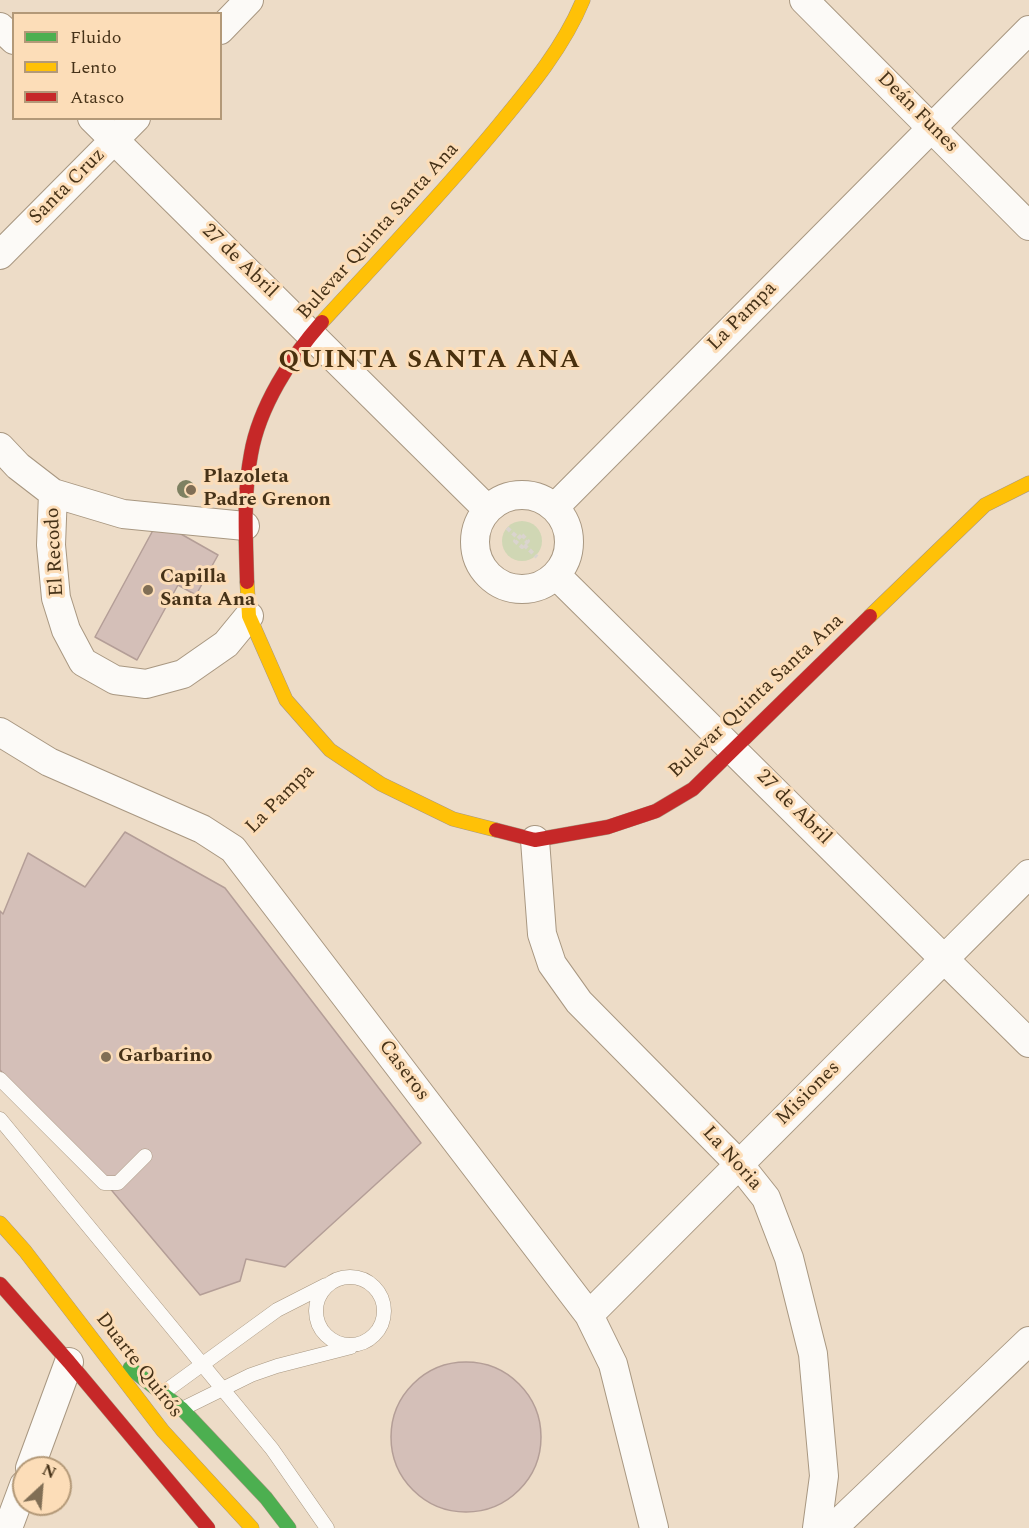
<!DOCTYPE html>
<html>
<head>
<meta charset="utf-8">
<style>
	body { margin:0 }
	#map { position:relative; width:1029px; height:1528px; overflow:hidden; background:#eddcc7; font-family:Spectral,serif }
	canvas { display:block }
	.legend { position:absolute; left:12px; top:12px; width:210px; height:108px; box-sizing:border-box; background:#fcddb8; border:2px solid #b39978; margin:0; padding:8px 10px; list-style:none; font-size:18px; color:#463218 }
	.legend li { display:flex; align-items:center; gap:12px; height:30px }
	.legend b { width:30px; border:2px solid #b39978 }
	.north { position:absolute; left:12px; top:1456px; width:60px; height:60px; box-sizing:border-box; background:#fcddb8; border:2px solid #b39978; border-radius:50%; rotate:26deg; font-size:16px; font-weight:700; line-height:24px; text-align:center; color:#463218 }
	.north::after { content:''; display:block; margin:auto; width:21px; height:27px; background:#806e55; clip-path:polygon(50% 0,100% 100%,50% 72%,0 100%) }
</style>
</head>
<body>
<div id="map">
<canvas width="1029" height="1528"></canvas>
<ul class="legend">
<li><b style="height:8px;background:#4caf50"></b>Fluido</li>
<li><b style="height:8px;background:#ffc107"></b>Lento</li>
<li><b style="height:8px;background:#c62828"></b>Atasco</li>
</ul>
<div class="north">N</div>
</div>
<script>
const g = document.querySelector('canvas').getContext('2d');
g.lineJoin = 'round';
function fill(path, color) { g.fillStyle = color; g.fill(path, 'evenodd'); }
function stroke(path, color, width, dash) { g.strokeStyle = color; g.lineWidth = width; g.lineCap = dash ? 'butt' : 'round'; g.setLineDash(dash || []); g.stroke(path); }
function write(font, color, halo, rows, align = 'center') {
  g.font = font + ' Spectral,serif'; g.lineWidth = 6; g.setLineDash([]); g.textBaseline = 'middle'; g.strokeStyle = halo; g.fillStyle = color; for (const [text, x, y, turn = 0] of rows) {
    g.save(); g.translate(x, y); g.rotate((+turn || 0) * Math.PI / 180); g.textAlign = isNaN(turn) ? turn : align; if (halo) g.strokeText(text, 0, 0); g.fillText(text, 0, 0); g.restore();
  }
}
fill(new Path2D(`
	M502 541a20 20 0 1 1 40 0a20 20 0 1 1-40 0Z`), '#d0d7b4');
const building = new Path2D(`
	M 158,521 L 218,555 L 196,595 L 178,585 L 137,660 L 95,637 Z
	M 125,832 L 225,888 L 421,1143 L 285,1267 L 246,1259 L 240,1281 L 200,1295 L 108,1186 L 0,1070 L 0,911 L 3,914 L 28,853 L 85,887 Z
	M391 1437a75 75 0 1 1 150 0a75 75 0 1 1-150 0Z`);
fill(building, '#d4bfb8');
stroke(building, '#b49e97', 1.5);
const lane = new Path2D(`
	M 0,1079 L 104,1183 L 118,1183 L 145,1156
	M 0,1119 L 272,1449 L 327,1528
	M316 1311a34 34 0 1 1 68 0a34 34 0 1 1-68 0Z
	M 163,1393 L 277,1310 L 326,1285
	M 182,1409 L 251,1375 L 277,1366 L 351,1347`);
const street = new Path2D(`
	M 804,0 L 1029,226
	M 0,27 L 14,40
	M 220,30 L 249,0
	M 92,118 L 487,509
	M 0,255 L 136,118
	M 0,447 L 18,466 L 53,493 L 51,545 L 56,598 L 66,630 L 83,662 L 115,680 L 146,684 L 183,674 L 226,644 L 249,616
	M 53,493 L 123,514 L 245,526
	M475 542a47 47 0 1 1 94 0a47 47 0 1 1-94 0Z
	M 555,507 L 1029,30
	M 556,575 L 1029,1043
	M 0,732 L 49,762 L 202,829 L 233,849 L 589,1315 L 613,1364 L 654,1528
	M 535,840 L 542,934 L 552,964 L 579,1002 L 739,1164 L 766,1198 L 789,1258 L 813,1354 L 824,1476 L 817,1528
	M 589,1315 L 1029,874
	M 30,1468 L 69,1362
	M 8,1528 L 24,1485
	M 833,1528 L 1029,1341`);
const fast = new Path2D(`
	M 130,1368 L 182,1409 L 266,1498 L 289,1528`);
const slow = new Path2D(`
	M 322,322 C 380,259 439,197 493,132 C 527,91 563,49 583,0
	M 247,582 L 249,616 L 286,700 L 330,750 L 381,784 L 453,819 L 496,830
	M 870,616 L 985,505 L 1029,483
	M 0,1223 L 25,1251 L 163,1431 L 252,1528`);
const jam = new Path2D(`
	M 247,582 C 246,539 243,496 251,454 C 259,407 291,357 322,322
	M 496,830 L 535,840 L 608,827 L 656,811 L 693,789 L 870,616
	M 0,1284 L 69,1362 L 208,1528`);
stroke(lane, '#a89781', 15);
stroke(street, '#a89781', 30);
stroke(fast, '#a89781', 15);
stroke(slow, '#a89781', 15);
stroke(jam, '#a89781', 15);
stroke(new Path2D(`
	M 507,528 L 518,538
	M 522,535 L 528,541 L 522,547 L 515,541 Z
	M 524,545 L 537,557
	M 253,829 L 309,772`), '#dad4ce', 4, [4.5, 3]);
stroke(lane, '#fcfaf7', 14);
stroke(street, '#fcfaf7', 28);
stroke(fast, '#4caf50', 14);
stroke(slow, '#ffc107', 14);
stroke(jam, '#c62828', 14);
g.fillStyle = '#7e8162';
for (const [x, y] of [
	[186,489]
]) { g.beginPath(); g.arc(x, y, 9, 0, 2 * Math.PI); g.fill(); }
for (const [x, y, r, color] of [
	[191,490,6,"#806e55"],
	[148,590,6,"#806e55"],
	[106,1057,6,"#806e55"]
]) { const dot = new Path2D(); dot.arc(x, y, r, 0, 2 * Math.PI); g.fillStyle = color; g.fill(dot); stroke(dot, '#fcddb8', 2); }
write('20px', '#463218', '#fcddb8', [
	["Deán Funes",917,113,45],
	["Santa Cruz",68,187,-45],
	["Bulevar Quinta Santa Ana",379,232,-48],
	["27 de Abril",239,262,44],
	["La Pampa",743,317,-45],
	["El Recodo",56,552,-93],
	["Bulevar Quinta Santa Ana",757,697,-43],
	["La Pampa",281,800,-45],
	["27 de Abril",793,808,45],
	["Caseros",403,1071,53],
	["Misiones",809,1094,-45],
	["La Noria",731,1159,48],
	["Duarte Quirós",138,1366,52]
]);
write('bold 20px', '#463218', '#fcddb8', [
	["Plazoleta",203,478],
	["Padre Grenon",203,501],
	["Capilla",160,578],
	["Santa Ana",160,601],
	["Garbarino",118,1057]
], 'left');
g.letterSpacing = '1.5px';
write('bold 26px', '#49300e', '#fcddb8', [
	["QUINTA SANTA ANA",430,362]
]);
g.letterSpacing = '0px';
</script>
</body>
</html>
